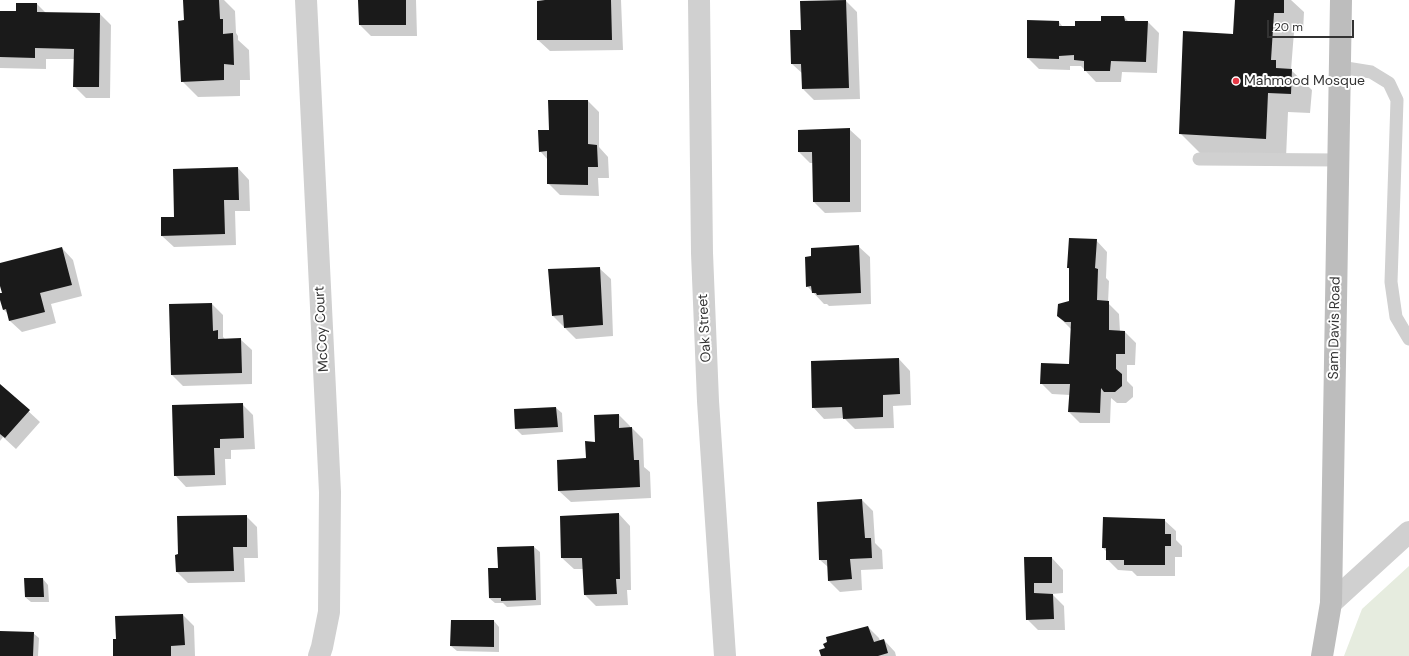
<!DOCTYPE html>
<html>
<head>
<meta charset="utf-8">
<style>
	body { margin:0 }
	#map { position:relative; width:1409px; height:656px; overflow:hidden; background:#fff; font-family:"DM Sans",sans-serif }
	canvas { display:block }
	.scale { position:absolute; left:1267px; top:20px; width:87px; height:18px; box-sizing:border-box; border:2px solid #333; border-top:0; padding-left:5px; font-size:12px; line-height:14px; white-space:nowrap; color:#333; -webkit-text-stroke:3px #fff; paint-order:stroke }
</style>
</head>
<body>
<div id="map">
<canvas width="1409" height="656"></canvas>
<div class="scale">20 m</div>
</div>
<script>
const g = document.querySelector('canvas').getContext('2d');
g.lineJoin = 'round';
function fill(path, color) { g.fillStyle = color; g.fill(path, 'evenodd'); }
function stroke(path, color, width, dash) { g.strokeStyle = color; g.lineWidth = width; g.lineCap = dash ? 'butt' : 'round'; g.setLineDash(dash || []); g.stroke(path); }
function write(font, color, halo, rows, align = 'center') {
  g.font = font + ' "DM Sans",sans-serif'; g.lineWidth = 4; g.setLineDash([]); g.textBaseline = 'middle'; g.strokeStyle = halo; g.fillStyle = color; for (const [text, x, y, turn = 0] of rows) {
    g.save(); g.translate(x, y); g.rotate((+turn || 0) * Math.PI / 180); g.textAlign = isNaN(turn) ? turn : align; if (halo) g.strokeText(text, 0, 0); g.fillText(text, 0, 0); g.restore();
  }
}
fill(new Path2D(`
	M 1409,566 L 1409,656 L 1344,656 L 1362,609 Z`), '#e6ecdf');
fill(new Path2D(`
	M 184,0 L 224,0 L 235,11 L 236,33 L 238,36 L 238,40 L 249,50 L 250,80 L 240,80 L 240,96 L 198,97 L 182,81 L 185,21 Z
	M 359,0 L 416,0 L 417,36 L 371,36 L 360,25 Z
	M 546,0 L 621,0 L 623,50 L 550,51 L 538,40 Z
	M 1236,0 L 1291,0 L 1304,12 L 1303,32 L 1294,32 L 1291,70 L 1312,90 L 1310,113 L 1288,112 L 1286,158 L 1200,153 L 1180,133 L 1234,35 Z
	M 846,1 L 857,12 L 860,99 L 814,100 L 803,89 L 803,74 L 792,64 L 802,31 Z
	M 37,4 L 46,13 L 100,14 L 111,25 L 110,98 L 86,98 L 74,86 L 75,59 L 46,59 L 46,69 L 0,68 L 0,12 L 17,12 Z
	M 1124,17 L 1129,22 L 1148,22 L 1159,33 L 1157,73 L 1122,72 L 1121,82 L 1096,82 L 1081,66 L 1070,66 L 1070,70 L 1039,69 L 1028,58 L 1059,22 L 1063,27 L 1076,27 Z
	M 588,101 L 599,112 L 599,147 L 608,157 L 609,178 L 598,178 L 599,196 L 560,195 L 548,183 L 548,160 L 540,151 L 550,131 Z
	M 849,129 L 861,140 L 861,212 L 825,213 L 814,202 L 813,163 L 810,163 L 799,152 Z
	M 238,168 L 249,180 L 250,211 L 235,211 L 236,245 L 174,247 L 162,236 L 175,218 Z
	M 1096,240 L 1107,252 L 1106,278 L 1109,281 L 1108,303 L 1119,314 L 1120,332 L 1125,332 L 1136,343 L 1135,365 L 1127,365 L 1127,381 L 1133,387 L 1133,397 L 1126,403 L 1117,403 L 1111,398 L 1110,423 L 1080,423 L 1069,412 L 1070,395 L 1052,394 L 1041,383 L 1070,365 L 1071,329 L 1058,316 L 1070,301 L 1070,269 L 1068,268 Z
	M 858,246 L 870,257 L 871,304 L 829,306 L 827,304 L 824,304 L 807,286 Z
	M 62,248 L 73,260 L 82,296 L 51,304 L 56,323 L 22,332 L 10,321 L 9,315 L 3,309 L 0,296 L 0,294 L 3,293 L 0,282 L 0,264 Z
	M 599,268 L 611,279 L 613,336 L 576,339 L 553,316 Z
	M 212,304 L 223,315 L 223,337 L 226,340 L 240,339 L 252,350 L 252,384 L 183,386 L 172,375 Z
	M 899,359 L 910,371 L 911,405 L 893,406 L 894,428 L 855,429 L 844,418 L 824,419 L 813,407 Z
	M 0,385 L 40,422 L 16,449 L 3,437 L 0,441 Z
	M 242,404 L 253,415 L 255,449 L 231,450 L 231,459 L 225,459 L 226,485 L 186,487 L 175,475 Z
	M 556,408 L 562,413 L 563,432 L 522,435 L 516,429 L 515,410 Z
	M 619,415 L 630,426 L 630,428 L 632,428 L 643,439 L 644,467 L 650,472 L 651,498 L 571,502 L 559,491 L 587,458 L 596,443 Z
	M 862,500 L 873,511 L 875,543 L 882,550 L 883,569 L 861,570 L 862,590 L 840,592 L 829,581 L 828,567 L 820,560 Z
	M 619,514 L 630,526 L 631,590 L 627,590 L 628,605 L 596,606 L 585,595 L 584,569 L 574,569 L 562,558 L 562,517 Z
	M 246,516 L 257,527 L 258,558 L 244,558 L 245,582 L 188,583 L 177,572 L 176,556 Z
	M 1164,520 L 1176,531 L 1176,540 L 1182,546 L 1182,557 L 1175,557 L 1175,576 L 1137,576 L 1132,571 L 1118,570 L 1107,559 L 1107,552 L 1103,548 Z
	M 534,547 L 540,552 L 541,605 L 507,607 L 503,603 L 495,603 L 489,598 L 499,569 L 498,548 Z
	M 1026,558 L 1052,558 L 1063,570 L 1063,593 L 1052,594 L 1064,606 L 1065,630 L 1038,630 L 1027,619 Z
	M 43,579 L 48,585 L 49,602 L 31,602 L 25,597 Z
	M 183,615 L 194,626 L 195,656 L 114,656 L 117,641 L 116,617 Z
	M 494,621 L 499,627 L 499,652 L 457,651 L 451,646 Z
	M 868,627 L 879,638 L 880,641 L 884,640 L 895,652 L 896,656 L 822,656 Z
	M 0,632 L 33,633 L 39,638 L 38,656 L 0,656 Z`), '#0003');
fill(new Path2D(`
	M 183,0 L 219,0 L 220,19 L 223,19 L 223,34 L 233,33 L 234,65 L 224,64 L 224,80 L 181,82 L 178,21 L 184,20 Z
	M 358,0 L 406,0 L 406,25 L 359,25 Z
	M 545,0 L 611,0 L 612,40 L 537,40 L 537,1 Z
	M 846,0 L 849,88 L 802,89 L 801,64 L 791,64 L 790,30 L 801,30 L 800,1 Z
	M 1235,0 L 1284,0 L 1284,13 L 1274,13 L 1271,60 L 1276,60 L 1276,68 L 1292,69 L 1291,94 L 1268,93 L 1266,139 L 1179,134 L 1183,31 L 1233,34 Z
	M 16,3 L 37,3 L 37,12 L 100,13 L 99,87 L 73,87 L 74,49 L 35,48 L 35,58 L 0,57 L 0,11 L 16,11 Z
	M 1101,16 L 1124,16 L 1125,21 L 1148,21 L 1146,62 L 1111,61 L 1110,71 L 1084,71 L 1084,61 L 1074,60 L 1074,55 L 1059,56 L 1059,59 L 1027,58 L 1027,20 L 1059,21 L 1059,26 L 1075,26 L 1075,21 L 1101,21 Z
	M 548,100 L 588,100 L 588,144 L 597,145 L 598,167 L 588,167 L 588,185 L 547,184 L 547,151 L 539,152 L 538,130 L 549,130 Z
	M 850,128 L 850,202 L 813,202 L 812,152 L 798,152 L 798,130 Z
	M 238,167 L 239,200 L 224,200 L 225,234 L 161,236 L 161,217 L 174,217 L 173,169 Z
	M 1069,238 L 1097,239 L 1095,268 L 1098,269 L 1097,300 L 1109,301 L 1109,330 L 1125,331 L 1125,354 L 1116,354 L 1116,369 L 1122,374 L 1122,386 L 1115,392 L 1104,392 L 1101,388 L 1100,413 L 1068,412 L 1070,384 L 1040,384 L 1041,363 L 1069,364 L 1071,322 L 1065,322 L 1057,316 L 1058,304 L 1069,301 L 1069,268 L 1067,268 Z
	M 859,245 L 861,293 L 817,295 L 816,293 L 812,293 L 811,286 L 806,287 L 805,257 L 811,256 L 811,248 Z
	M 62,247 L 72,285 L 40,293 L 45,312 L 9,321 L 6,309 L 3,310 L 0,300 L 0,293 L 2,293 L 0,286 L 0,263 Z
	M 600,267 L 603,325 L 564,328 L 563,315 L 552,316 L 548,269 Z
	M 212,303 L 213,331 L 218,330 L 218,339 L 241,338 L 242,373 L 171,375 L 169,304 Z
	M 899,358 L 900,394 L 883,395 L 883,417 L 843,419 L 842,407 L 812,408 L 811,361 Z
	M 0,384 L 30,410 L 5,438 L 0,434 Z
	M 243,403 L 244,438 L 220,439 L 220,448 L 214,448 L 215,475 L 174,476 L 172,405 Z
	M 556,407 L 558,427 L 515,429 L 514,409 Z
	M 619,414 L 619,428 L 632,427 L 634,460 L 639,460 L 640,487 L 558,491 L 557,460 L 586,458 L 585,441 L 595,442 L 594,415 Z
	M 862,499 L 865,538 L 871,538 L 872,558 L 850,559 L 852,579 L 828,581 L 827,560 L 819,560 L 817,502 Z
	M 619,513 L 620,579 L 616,579 L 617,594 L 584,595 L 582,558 L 561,558 L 560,516 Z
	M 247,515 L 247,547 L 233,547 L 234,571 L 176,572 L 175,555 L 178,554 L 177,516 Z
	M 1103,517 L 1165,519 L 1165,534 L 1171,534 L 1171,546 L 1165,546 L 1165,565 L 1124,565 L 1124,560 L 1106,560 L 1106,548 L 1102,548 Z
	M 534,546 L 536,600 L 501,601 L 501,598 L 489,598 L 488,568 L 498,568 L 497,547 Z
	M 1024,557 L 1052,557 L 1052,583 L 1034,583 L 1034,593 L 1053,594 L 1054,619 L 1026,620 Z
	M 24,578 L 43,578 L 44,597 L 25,597 Z
	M 183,614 L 185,645 L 171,646 L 171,656 L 113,656 L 113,639 L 116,639 L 115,616 Z
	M 451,620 L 494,620 L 494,647 L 450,646 Z
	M 868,626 L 874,642 L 884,639 L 888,653 L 878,656 L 821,656 L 819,650 L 825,648 L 823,644 L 827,642 L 826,637 Z
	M 0,631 L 34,632 L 33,656 L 0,656 Z`), '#1a1a1a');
stroke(new Path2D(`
	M 1340,67 L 1371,72 L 1389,83 L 1397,100 L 1391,282 L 1396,317 L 1409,339
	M 1199,159 L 1338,160`), '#d0d0d0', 13);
stroke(new Path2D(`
	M 306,0 L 330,492 L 329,612 L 322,647 L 319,656
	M 699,0 L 702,253 L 708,401 L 725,656
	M 1331,603 L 1409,532`), '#d0d0d0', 22);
stroke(new Path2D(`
	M 1322,656 L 1331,603 L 1341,0`), '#bdbdbd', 22);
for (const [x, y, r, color] of [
	[1236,81,4,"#e63946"]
]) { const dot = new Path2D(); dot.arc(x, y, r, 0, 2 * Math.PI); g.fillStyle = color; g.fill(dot); stroke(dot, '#fff', 1.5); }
write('14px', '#333', '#fff', [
	["Mahmood Mosque",1244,81]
], 'left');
write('14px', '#333', '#fff', [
	["Oak Street",705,328,-93],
	["Sam Davis Road",1335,328,-89],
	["McCoy Court",322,329,-93]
]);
</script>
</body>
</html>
